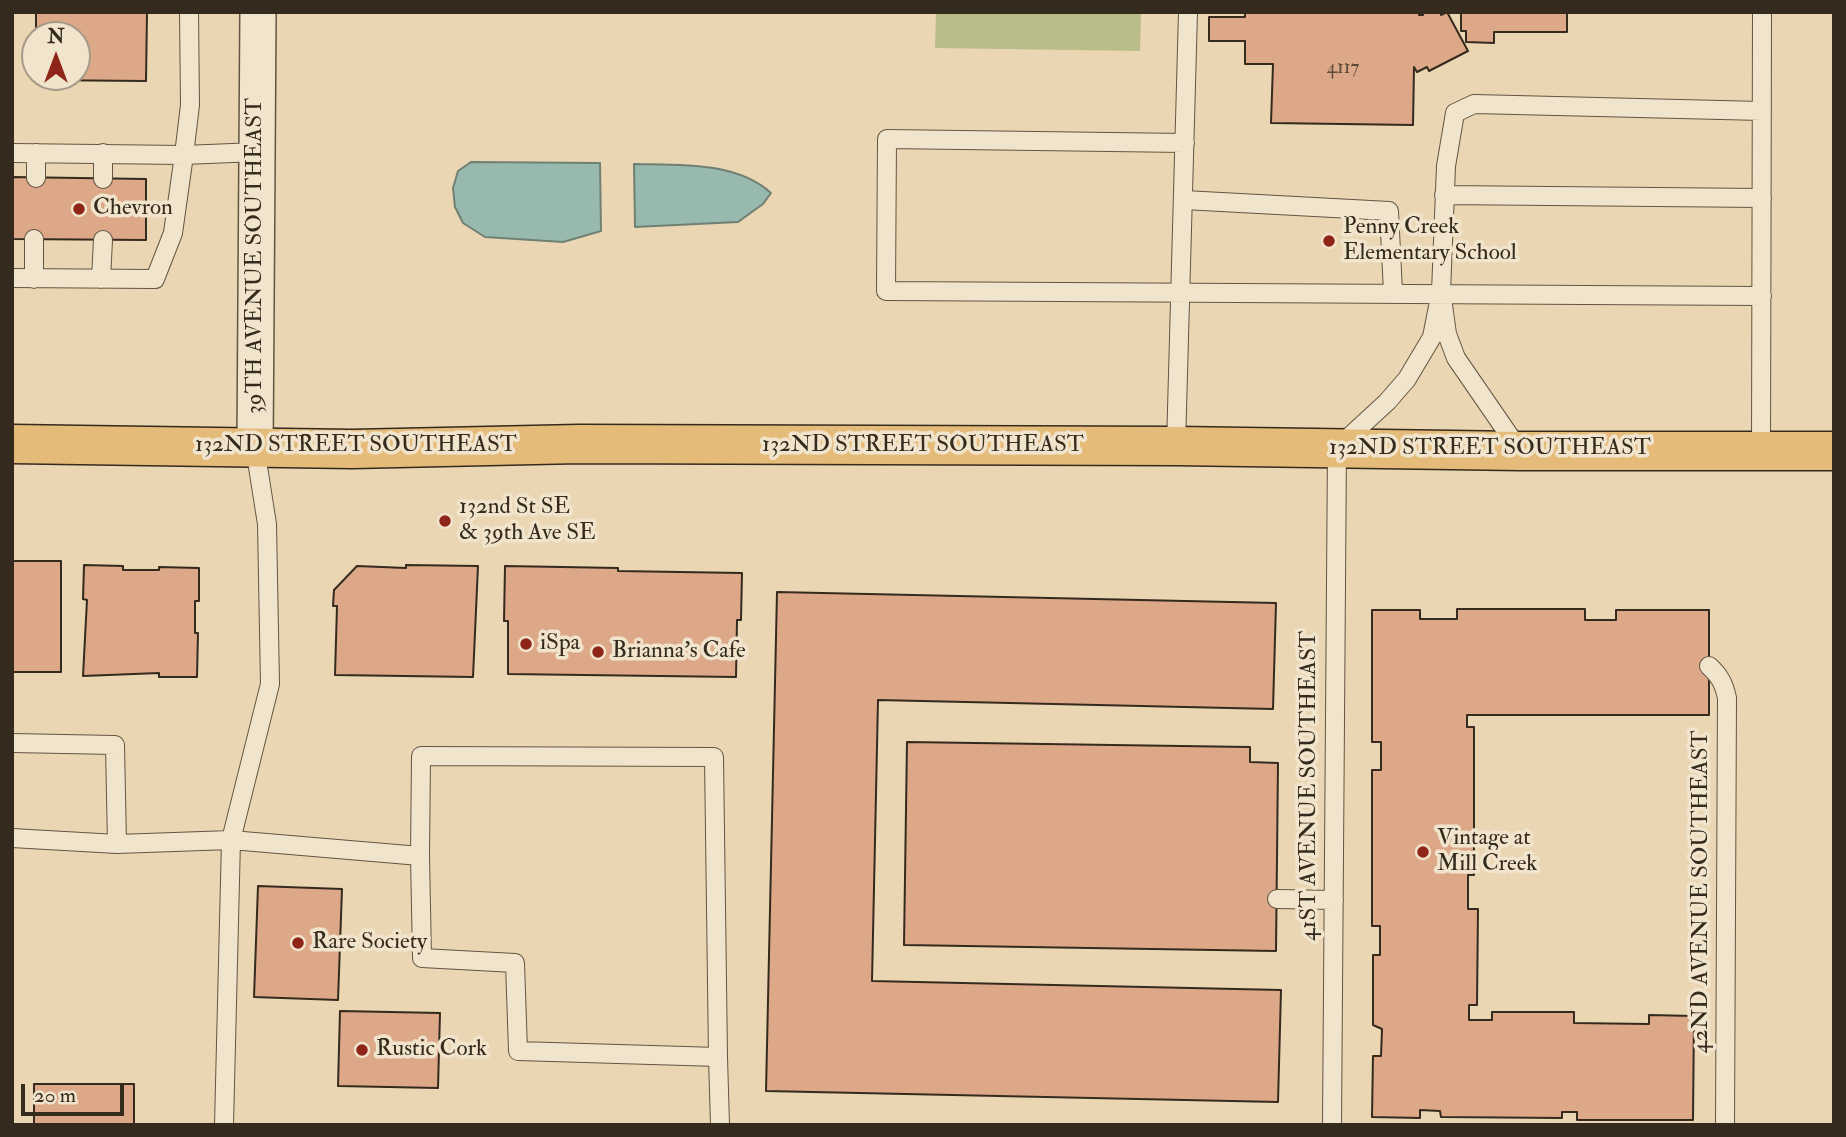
<!DOCTYPE html>
<html>
<head>
<meta charset="utf-8">
<style>
	body { margin:0 }
	#map { position:relative; width:1846px; height:1137px; overflow:hidden; background:#ead6b2; font-family:"IM FELL Double Pica",serif }
	canvas { display:block }
	.frame { position:absolute; inset:0; border:14px solid #342a1d; pointer-events:none }
	.north { position:absolute; left:21px; top:21px; width:70px; height:70px; box-sizing:border-box; background:#f1e4cd; border:2px solid #a59a87; border-radius:50%; rotate:0deg; font-size:19px; font-weight:700; line-height:28px; text-align:center; color:#342a1d }
	.north::after { content:''; display:block; margin:auto; width:24px; height:32px; background:#8f2418; clip-path:polygon(50% 0,100% 100%,50% 72%,0 100%) }
	.scale { position:absolute; left:21px; top:1084px; width:103px; height:32px; box-sizing:border-box; border:4px solid #342a1d; border-top:0; padding-left:9px; font-size:21px; line-height:24px; white-space:nowrap; color:#342a1d; -webkit-text-stroke:5px #f1e4cd; paint-order:stroke }
</style>
</head>
<body>
<div id="map">
<canvas width="1846" height="1137"></canvas>
<div class="frame"></div>
<div class="north">N</div>
<div class="scale">20 m</div>
</div>
<script>
const g = document.querySelector('canvas').getContext('2d');
g.lineJoin = 'round';
function fill(path, color) { g.fillStyle = color; g.fill(path, 'evenodd'); }
function stroke(path, color, width, dash) { g.strokeStyle = color; g.lineWidth = width; g.lineCap = dash ? 'butt' : 'round'; g.setLineDash(dash || []); g.stroke(path); }
function write(font, color, halo, rows, align = 'center') {
  g.font = font + ' "IM FELL Double Pica",serif'; g.lineWidth = 7; g.setLineDash([]); g.textBaseline = 'middle'; g.strokeStyle = halo; g.fillStyle = color; for (const [text, x, y, turn = 0] of rows) {
    g.save(); g.translate(x, y); g.rotate((+turn || 0) * Math.PI / 180); g.textAlign = isNaN(turn) ? turn : align; if (halo) g.strokeText(text, 0, 0); g.fillText(text, 0, 0); g.restore();
  }
}
fill(new Path2D(`
	M 936,12 L 1141,12 L 1140,51 L 935,48 Z`), '#bbbd89');
const water = new Path2D(`
	M 471,162 L 600,163 L 601,231 L 563,242 L 485,237 L 463,223 L 455,207 L 453,188 L 458,171 Z
	M 634,164 C 678,165 736,161 771,193 L 763,204 L 738,222 L 635,227 Z`);
fill(water, '#98b9ad');
stroke(water, '#708073', 2);
const building = new Path2D(`
	M 36,12 L 147,12 L 146,81 L 35,80 L 35,77 L 77,77 L 77,35 L 36,35 Z
	M 1245,12 L 1419,12 L 1419,15 L 1423,15 L 1423,12 L 1441,12 L 1441,15 L 1447,12 L 1468,51 L 1429,71 L 1427,67 L 1417,72 L 1414,67 L 1413,125 L 1271,123 L 1273,64 L 1245,64 L 1245,41 L 1209,41 L 1209,17 L 1245,17 Z
	M 1461,12 L 1567,12 L 1567,32 L 1494,32 L 1494,43 L 1466,42 L 1466,31 L 1461,31 Z
	M 12,177 L 146,179 L 146,240 L 12,239 Z
	M 12,561 L 61,561 L 61,672 L 12,672 Z
	M 84,565 L 123,566 L 123,570 L 159,570 L 159,567 L 199,568 L 199,601 L 195,601 L 195,633 L 198,633 L 197,677 L 159,677 L 159,673 L 83,676 L 87,600 L 83,599 Z
	M 406,565 L 478,566 L 473,677 L 335,675 L 337,606 L 333,606 L 334,590 L 357,566 L 406,568 Z
	M 505,566 L 618,568 L 618,571 L 742,573 L 741,620 L 737,620 L 736,677 L 508,674 L 508,621 L 504,621 Z
	M 777,592 L 1276,603 L 1273,709 L 878,700 L 872,981 L 1281,990 L 1278,1102 L 766,1091 Z
	M 1457,609 L 1585,609 L 1585,620 L 1616,620 L 1616,610 L 1709,610 L 1709,715 L 1467,715 L 1467,727 L 1474,727 L 1474,875 L 1468,875 L 1468,909 L 1478,909 L 1477,1005 L 1469,1005 L 1469,1020 L 1492,1020 L 1492,1012 L 1574,1012 L 1574,1023 L 1649,1024 L 1649,1015 L 1694,1016 L 1693,1120 L 1577,1120 L 1577,1112 L 1562,1112 L 1562,1118 L 1441,1117 L 1440,1111 L 1420,1110 L 1420,1118 L 1372,1117 L 1373,1056 L 1381,1056 L 1382,1029 L 1373,1025 L 1373,955 L 1380,955 L 1380,926 L 1372,926 L 1372,770 L 1381,770 L 1381,742 L 1372,742 L 1372,610 L 1420,610 L 1420,619 L 1457,619 Z
	M 907,742 L 1250,747 L 1250,762 L 1278,763 L 1276,951 L 904,945 Z
	M 258,886 L 342,889 L 338,1000 L 254,997 Z
	M 340,1011 L 440,1013 L 438,1088 L 338,1086 Z
	M 34,1084 L 134,1084 L 134,1125 L 34,1125 Z`);
fill(building, '#dda888');
stroke(building, '#342a1d', 2);
const lane = new Path2D(`
	M 1185,143 L 887,139 L 886,291 C 1178,294 1470,293 1762,296
	M 12,153 L 184,155 L 257,152
	M 36,153 L 36,178
	M 103,153 L 103,179
	M 1444,195 L 1762,198
	M 1184,200 L 1389,211 L 1393,292
	M 34,239 L 34,279
	M 12,278 L 155,279 L 173,233 L 184,155 L 190,105 L 189,12
	M 101,279 L 103,240
	M 1443,305 L 1447,334 L 1456,358 L 1520,451
	M 1176,446 L 1188,12
	M 1761,450 L 1762,12
	M 1709,666 C 1720,676 1724,684 1727,698 L 1725,1125
	M 12,743 L 115,745 L 117,844
	M 12,838 L 117,844 L 231,840 L 420,856 L 422,958 L 515,963 L 518,1051 L 718,1057 L 720,1125
	M 420,856 L 421,756 L 714,757 L 718,1057
	M 1277,899 L 1334,900
	M 224,1125 L 231,840 L 270,684 L 267,524 L 255,448
	M 1332,1125 L 1337,448 L 1387,402 L 1407,379 L 1432,337 L 1441,292 L 1446,166 L 1455,113 L 1474,104 L 1762,111`);
const street = new Path2D(`
	M 255,448 L 258,12`);
const primary = new Path2D(`
	M 12,444 L 352,449 L 579,444 L 1176,446 L 1520,451 L 1834,451`);
stroke(lane, '#625542', 20);
stroke(street, '#625542', 38);
stroke(primary, '#342a1d', 41);
stroke(lane, '#f1e4cd', 18);
stroke(street, '#f1e4cd', 35);
stroke(primary, '#e5bb79', 38);
for (const [x, y, r, color] of [
	[79,209,7,"#8f2418"],
	[1329,241,7,"#8f2418"],
	[445,521,7,"#8f2418"],
	[526,644,7,"#8f2418"],
	[598,652,7,"#8f2418"],
	[1423,852,7,"#8f2418"],
	[298,943,7,"#8f2418"],
	[362,1050,7,"#8f2418"]
]) { const dot = new Path2D(); dot.arc(x, y, r, 0, 2 * Math.PI); g.fillStyle = color; g.fill(dot); stroke(dot, '#f1e4cd', 2.5); }
write('19px', '#5e4a38', null, [
	["4117",1343,69]
]);
write('23px', '#342a1d', '#f1e4cd', [
	["Chevron",93,209],
	["Penny Creek",1343,228],
	["Elementary School",1343,254],
	["132nd St SE",459,508],
	["& 39th Ave SE",459,534],
	["iSpa",540,644],
	["Brianna's Cafe",612,652],
	["Vintage at",1437,839],
	["Mill Creek",1437,865],
	["Rare Society",312,943],
	["Rustic Cork",376,1050]
], 'left');
write('23px', '#342a1d', '#f1e4cd', [
	["39TH AVENUE SOUTHEAST",256,256,-90],
	["132ND STREET SOUTHEAST",356,446],
	["132ND STREET SOUTHEAST",923,446],
	["132ND STREET SOUTHEAST",1490,449],
	["41ST AVENUE SOUTHEAST",1310,786,-90],
	["42ND AVENUE SOUTHEAST",1702,892,-90]
]);
</script>
</body>
</html>
